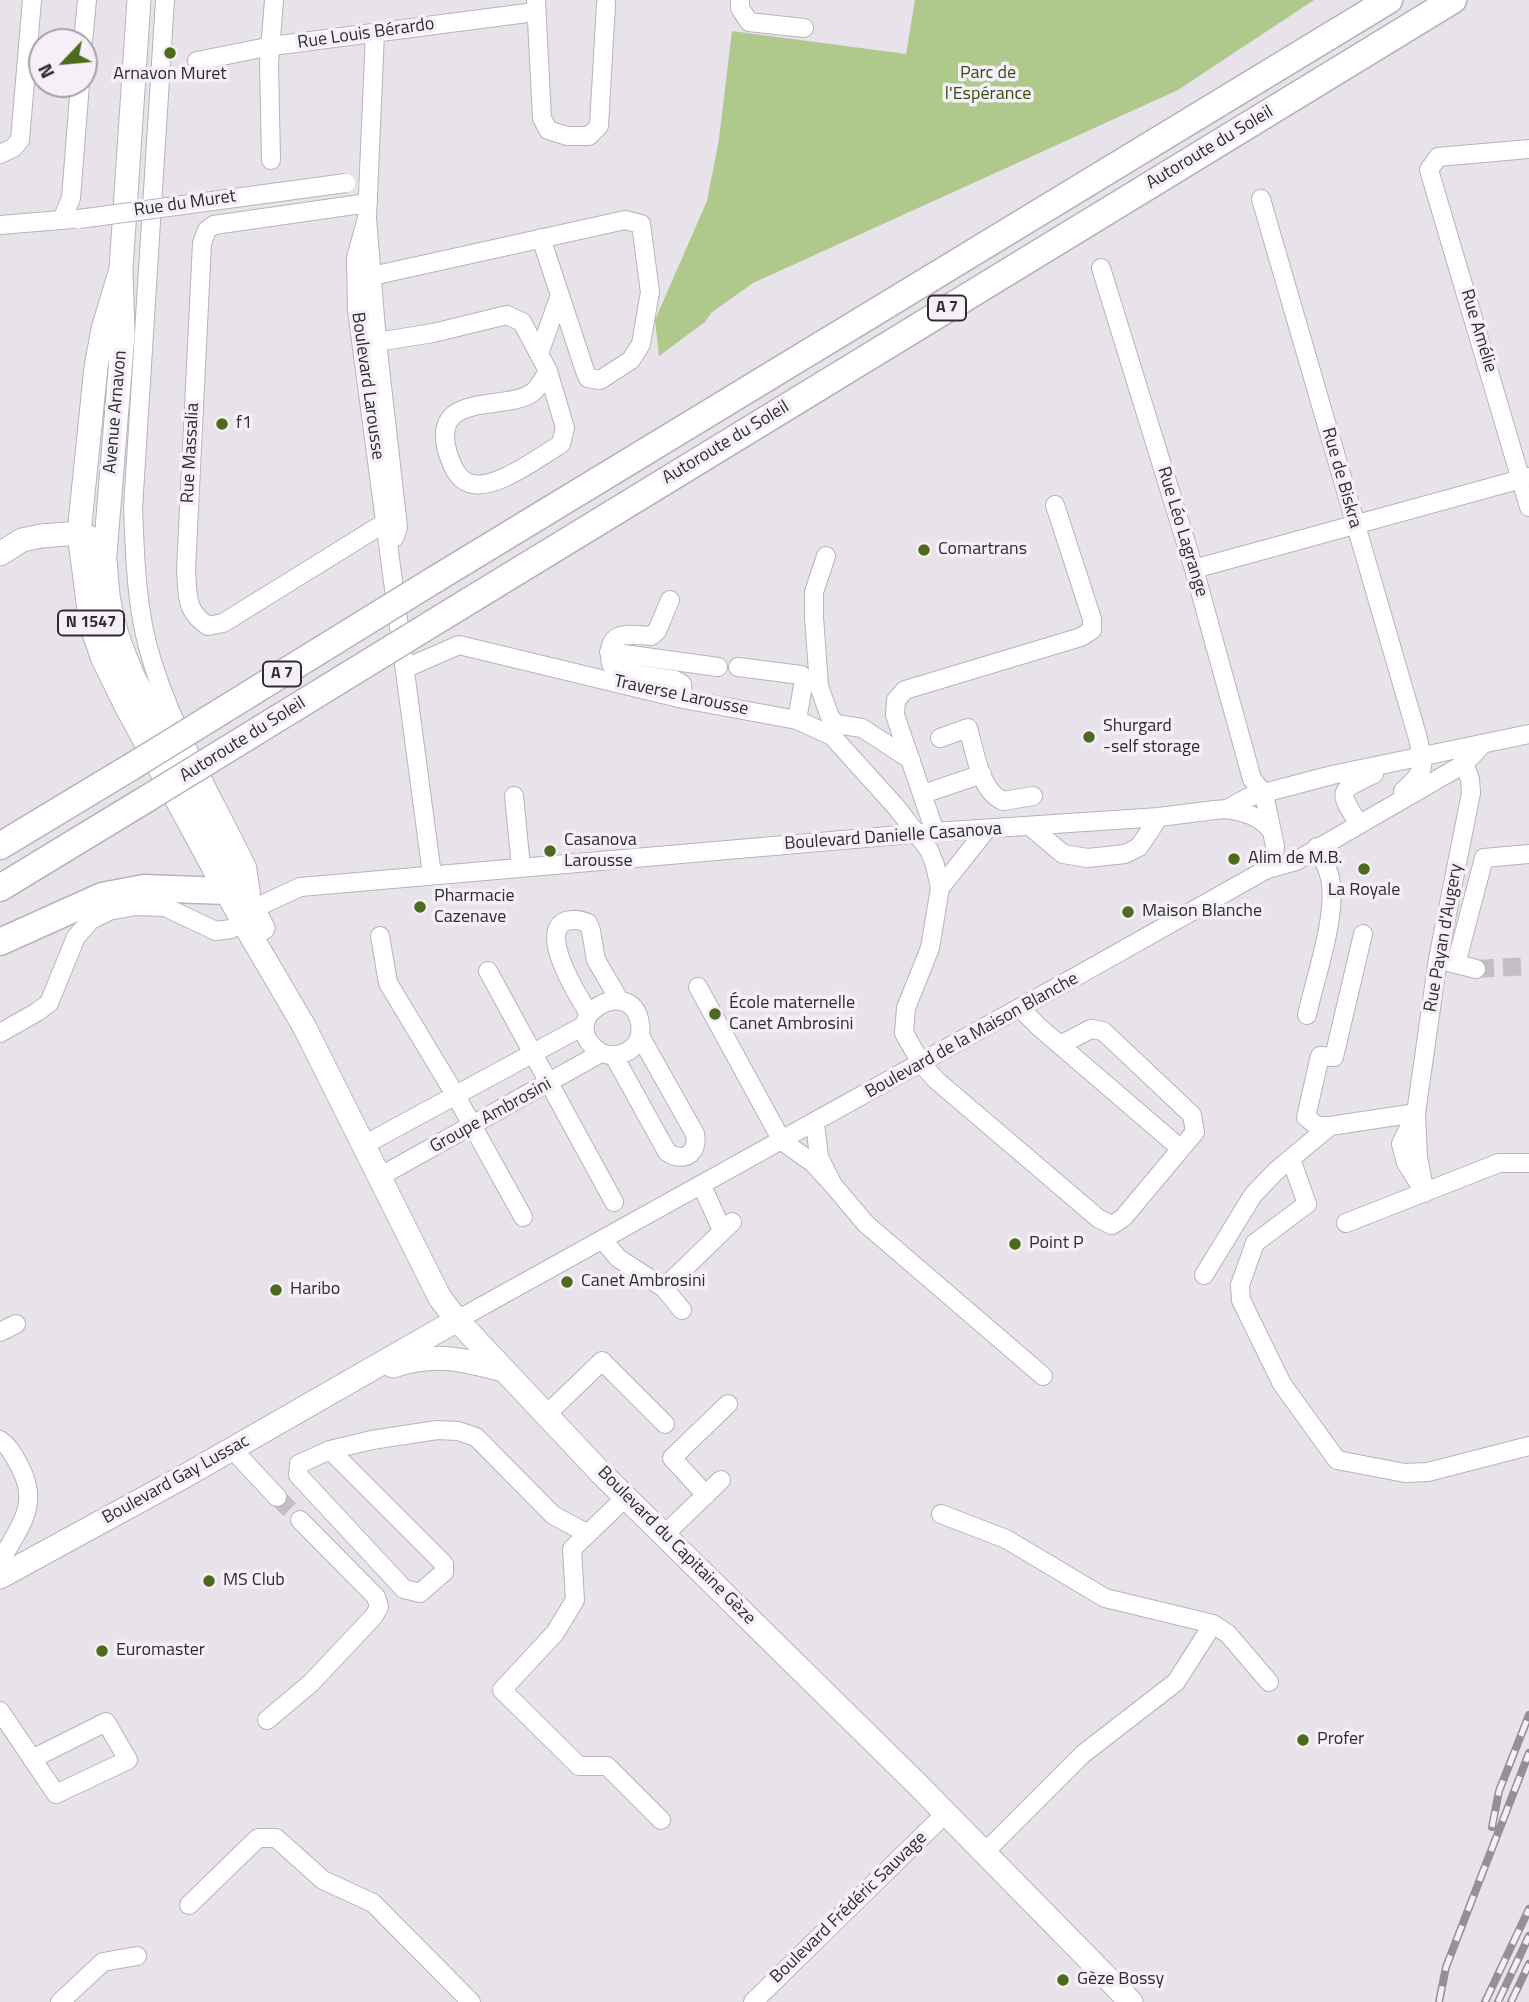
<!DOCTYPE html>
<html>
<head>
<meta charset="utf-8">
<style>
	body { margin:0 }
	#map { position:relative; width:1529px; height:2002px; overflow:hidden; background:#e8e2ea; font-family:"Titillium Web",sans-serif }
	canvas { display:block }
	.north { position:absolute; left:28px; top:28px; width:70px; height:70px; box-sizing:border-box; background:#f5eff7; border:2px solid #a6a1a7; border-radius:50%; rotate:244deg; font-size:19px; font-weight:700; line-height:28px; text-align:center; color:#2f2d30 }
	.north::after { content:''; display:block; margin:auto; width:24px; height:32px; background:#4e6a1d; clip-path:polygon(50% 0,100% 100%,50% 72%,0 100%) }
</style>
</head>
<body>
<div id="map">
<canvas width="1529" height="2002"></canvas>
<div class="north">N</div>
</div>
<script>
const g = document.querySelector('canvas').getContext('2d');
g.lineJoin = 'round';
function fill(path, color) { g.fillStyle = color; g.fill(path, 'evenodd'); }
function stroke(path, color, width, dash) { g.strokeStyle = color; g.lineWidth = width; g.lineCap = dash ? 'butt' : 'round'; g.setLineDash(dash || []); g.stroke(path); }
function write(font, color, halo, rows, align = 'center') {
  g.font = font + ' "Titillium Web",sans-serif'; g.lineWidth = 7; g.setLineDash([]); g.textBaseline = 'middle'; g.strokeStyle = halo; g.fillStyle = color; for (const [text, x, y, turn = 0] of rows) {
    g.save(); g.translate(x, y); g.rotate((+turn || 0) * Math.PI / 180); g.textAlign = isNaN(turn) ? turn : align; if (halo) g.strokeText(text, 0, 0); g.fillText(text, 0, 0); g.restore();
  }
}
fill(new Path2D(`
	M 915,0 L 1314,0 L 1178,90 L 753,283 L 711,313 L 705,322 L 659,356 L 655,320 L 707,201 L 719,139 L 732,31 L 906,54 Z`), '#afc98d');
stroke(new Path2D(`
	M 1476,969 L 1529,966
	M 277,1497 L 300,1520`), '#c3bec5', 18, [18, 9]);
const minor = new Path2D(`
	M 165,0 L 133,508 C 135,554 136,603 148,647 C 168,722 213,797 247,867 L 251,893
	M 740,0 L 740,8 L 749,22 L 804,28
	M 536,1 L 542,118 L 548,130 L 567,136 L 589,136 L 599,126 L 606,4
	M 375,32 L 367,218 L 377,342 L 398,527 L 395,537
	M 83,42 L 87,0
	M 197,61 L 272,46 L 535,12
	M 1529,149 L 1438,157 L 1429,170 L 1529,507
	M 0,154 L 13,148 L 20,140 L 32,0
	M 271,160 L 269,64 L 274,0
	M 1261,199 L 1417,735 C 1424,766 1428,769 1403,791
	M 368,203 L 214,225 L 207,230 L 202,243 L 186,570 C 188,596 185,611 208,626 L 223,623 L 386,522
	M 367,218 L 356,258 L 357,310 L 432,875
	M 62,220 L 71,198 L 80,84
	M 0,225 L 73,219
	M 1101,268 L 1194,569 L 1252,779 L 1264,794 L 1275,846 L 1274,855 L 1267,869
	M 372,276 L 625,220 L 641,224 L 650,292 L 641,344 L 631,360 L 600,380 L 588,378 L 585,371 L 541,238
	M 377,342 L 433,333 L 507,315 L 522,322 L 548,371 L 565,428 L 561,444 C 539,457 494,492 469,483 C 457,479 452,465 448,454 C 429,390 503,412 532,393 C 539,388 544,378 548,371
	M 539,354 L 560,295
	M 826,556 L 814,592 L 814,617 L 819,686 L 830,717 L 836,724 L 862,728 L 911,760
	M 1194,569 L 1529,477
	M 670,600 L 657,631 L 651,636 C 626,634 605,630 611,664 L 622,672 L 675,680 L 682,684 L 683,699
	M 609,652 L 718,667
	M 738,667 L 801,675 L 804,680 L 797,720
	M 406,668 L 459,645 L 683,699 L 797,720 L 832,736 L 897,808 L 929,850 L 935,865 L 940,888
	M 940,738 L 968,728 C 975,751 979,790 1003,801 L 1033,796
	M 923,794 L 982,774
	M 514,796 L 521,867
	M 1227,809 C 1246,812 1258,816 1271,830
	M 1359,824 C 1337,790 1338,791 1374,774
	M 1031,827 L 1063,854 L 1088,858 L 1125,854 L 1139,847 L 1159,817
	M 987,829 L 940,888 L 930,948 L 906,1008 L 904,1033 L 921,1063 L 936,1080 L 1099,1219 L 1112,1225 L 1123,1218 L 1195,1132 L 1192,1115 L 1103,1031 L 1091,1029 L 1060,1045
	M 935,832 L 895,715 L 896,700 L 905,690 L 1081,637 L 1092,630 L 1092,619 L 1055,505
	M 1363,934 L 1334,1057 L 1320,1056 L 1306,1117 L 1317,1126 L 1330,1126 L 1416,1113 L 1438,959 L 1471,793 L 1470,779 L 1464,764
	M 380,936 L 388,983 L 456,1096 L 523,1217
	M 1438,959 L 1456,964 L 1484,858 L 1529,854
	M 1456,964 L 1476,969
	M 488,971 L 614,1202
	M 698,987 L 782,1141 L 813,1163 L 833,1185 L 819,1157 L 815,1123
	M 1021,1009 L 1039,1027 L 1181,1149
	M 589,1014 C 580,999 537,932 566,921 C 573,919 581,920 588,923 L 591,931 L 596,960 L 620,1001
	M 1307,1015 C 1315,978 1338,914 1330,878 C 1328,868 1322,857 1317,847
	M 0,1033 L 37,1012 L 49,1003 L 76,937 L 91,920 L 109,911 L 135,906 L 165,907 L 216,931 L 231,929 L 243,922 L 253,909 L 300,887 L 935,832 L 1159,817 L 1215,810 L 1227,809 L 1249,797 L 1332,775 L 1529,734
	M 614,1056 L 667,1152 C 683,1163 699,1154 695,1134 L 640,1036
	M 1416,1113 L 1418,1157 L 1425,1193 L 1406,1163 L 1401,1144 Z
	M 364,1145 L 585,1025
	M 1291,1159 L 1307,1204 L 1255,1243 L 1240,1285 L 1241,1300 L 1282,1384 L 1337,1460 L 1405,1473 L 1428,1472 L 1529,1446
	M 379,1177 L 601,1053 C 621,1060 644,1048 640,1024 C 633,972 550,1018 601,1053
	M 833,1185 L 866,1224 L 1043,1376
	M 702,1186 L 722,1230
	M 1346,1223 L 1499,1163 L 1529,1163
	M 603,1240 L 618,1258 L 664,1288 L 682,1310
	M 1204,1275 L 1253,1195 L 1276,1171 L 1330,1126
	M 664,1288 L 732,1222
	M 457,1320 C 728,1171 998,1021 1267,869 L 1296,861 L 1464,764 L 1481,746
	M 0,1332 L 16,1324
	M 546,1415 L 602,1361 L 665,1424
	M 0,1440 C 10,1447 14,1456 20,1467 C 40,1505 20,1526 1,1560
	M 232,1449 L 277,1497
	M 330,1450 L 444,1564 L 444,1572 L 420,1593 L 404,1589 L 298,1475 L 299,1464 L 330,1450 L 372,1440 L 437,1430 L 458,1431 L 476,1437 L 553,1515 L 588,1534
	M 706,1495 L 672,1458 L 728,1404
	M 626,1497 L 572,1549 L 575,1600 L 555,1633 L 502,1690 L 579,1766 L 607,1766 L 661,1820
	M 941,1514 L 1006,1539 L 1105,1598 L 1213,1624
	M 664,1535 L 721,1480
	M 0,1711 L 56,1794 L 128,1760 L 106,1722 L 32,1759
	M 267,1720 L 311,1683 L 374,1616 L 379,1607 L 376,1597 L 300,1520
	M 984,1853 L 1083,1754 L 1176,1682 L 1213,1624 L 1228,1634 L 1269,1682
	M 189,1905 L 258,1838 L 276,1838 L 323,1880 L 373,1903 L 471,2002
	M 60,2002 L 103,1962 L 137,1956
	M 753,2002 L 945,1814`);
const major = new Path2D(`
	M 121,269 L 103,329 L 96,367 L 79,533 L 91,625 L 103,659 L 126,706 L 243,922 L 305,1028 L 440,1298 L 457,1320 L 601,1473 L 917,1784 L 1131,2002
	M 0,554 L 22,540 L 41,536 L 79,533 L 100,542 C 108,561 105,581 109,601 C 113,627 122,650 132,674 L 263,928
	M 105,554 L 123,334 L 121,269 L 139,0
	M 393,1366 C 434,1352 462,1359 503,1370
	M 0,1577 L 185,1476 L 457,1320`);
const highway = new Path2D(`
	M 434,580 L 1389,0
	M 441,618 L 1453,0
	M 0,846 L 131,767
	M 0,888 L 148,798
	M 0,942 L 102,896 L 144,888 L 226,891 L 241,883`);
stroke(minor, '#b8b3bb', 20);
stroke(major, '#b8b3bb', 25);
stroke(highway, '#b8b3bb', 29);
stroke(minor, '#fff', 18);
stroke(major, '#fff', 23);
stroke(highway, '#fff', 26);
const rail = new Path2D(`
	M 1492,1827 L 1499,1791 L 1529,1715
	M 1439,2002 L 1446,1967 L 1529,1753
	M 1485,2002 L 1529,1909
	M 1498,2002 L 1529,1936
	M 1511,2002 L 1529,1964`);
stroke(rail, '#959096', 8);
stroke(rail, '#f5eff7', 5, [16]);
const minorBridge = new Path2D(`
	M 79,219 L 346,183`);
const highwayBridge = new Path2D(`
	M 131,767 L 434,580
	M 148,798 L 441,618`);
stroke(minorBridge, '#b8b3bb', 20, []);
stroke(highwayBridge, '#b8b3bb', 29, []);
stroke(minorBridge, '#fff', 18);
stroke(highwayBridge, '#fff', 26);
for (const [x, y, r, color] of [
	[170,53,7,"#4e6a1d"],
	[222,424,7,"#4e6a1d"],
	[924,550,7,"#4e6a1d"],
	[1089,737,7,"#4e6a1d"],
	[550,851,7,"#4e6a1d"],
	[1234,859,7,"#4e6a1d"],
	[1364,869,7,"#4e6a1d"],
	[420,907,7,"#4e6a1d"],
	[1128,912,7,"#4e6a1d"],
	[715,1014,7,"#4e6a1d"],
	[1015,1244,7,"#4e6a1d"],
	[567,1282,7,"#4e6a1d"],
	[276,1290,7,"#4e6a1d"],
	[209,1581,7,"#4e6a1d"],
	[102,1651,7,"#4e6a1d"],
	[1303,1740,7,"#4e6a1d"],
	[1063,1980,7,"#4e6a1d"]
]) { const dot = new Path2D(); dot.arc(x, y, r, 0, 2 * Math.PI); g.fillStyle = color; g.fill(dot); stroke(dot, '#f5eff7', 2.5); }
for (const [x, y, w] of [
	[947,308,38],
	[91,623,66],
	[282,674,38]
]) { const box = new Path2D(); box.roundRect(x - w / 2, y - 12.5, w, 25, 5); g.fillStyle = '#f5eff7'; g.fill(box); stroke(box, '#2f2d30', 2); }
write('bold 16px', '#2f2d30', null, [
	["A 7",947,308],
	["N 1547",91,623],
	["A 7",282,674]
]);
write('18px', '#2f2d30', '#f5eff7', [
	["Rue Louis Bérardo",366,34,-8],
	["Autoroute du Soleil",1210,148,-31],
	["Rue du Muret",185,204,-8],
	["Rue Amélie",1478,331,73],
	["Boulevard Larousse",367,386,82],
	["Avenue Arnavon",116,412,-85],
	["Autoroute du Soleil",726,443,-31],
	["Rue Massalia",191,453,-87],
	["Rue de Biskra",1341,478,74],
	["Rue Léo Lagrange",1182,532,73],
	["Traverse Larousse",681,696,12],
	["Autoroute du Soleil",243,740,-32],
	["Boulevard Danielle Casanova",893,837,-4],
	["Rue Payan d'Augery",1444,938,-80],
	["Boulevard de la Maison Blanche",972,1036,-29],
	["Groupe Ambrosini",491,1116,-29],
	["Boulevard Gay Lussac",176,1480,-29],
	["Boulevard du Capitaine Gèze",676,1546,45],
	["Boulevard Frédéric Sauvage",849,1908,-44]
]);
write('18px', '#374c10', '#f5eff7', [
	["Parc de",988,74],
	["l'Espérance",988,95]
]);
write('18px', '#2f2d30', '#f5eff7', [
	["Arnavon Muret",170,75,"center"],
	["f1",236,424],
	["Comartrans",938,550],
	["Shurgard",1103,727],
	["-self storage",1103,748],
	["Casanova",564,841],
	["Larousse",564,862],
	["Alim de M.B.",1248,859],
	["La Royale",1364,891,"center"],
	["Pharmacie",434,897],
	["Cazenave",434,918],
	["Maison Blanche",1142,912],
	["École maternelle",729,1004],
	["Canet Ambrosini",729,1025],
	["Point P",1029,1244],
	["Canet Ambrosini",581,1282],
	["Haribo",290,1290],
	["MS Club",223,1581],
	["Euromaster",116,1651],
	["Profer",1317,1740],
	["Gèze Bossy",1077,1980]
], 'left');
</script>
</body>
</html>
